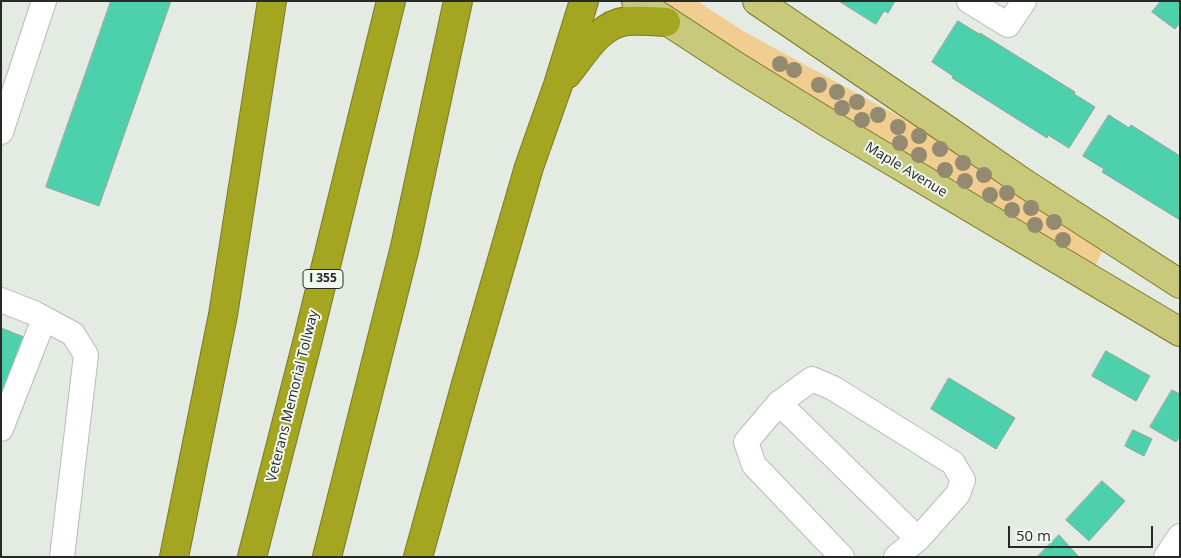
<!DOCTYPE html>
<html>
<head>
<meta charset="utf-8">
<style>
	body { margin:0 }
	#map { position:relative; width:1181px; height:558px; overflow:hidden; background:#e4ebe3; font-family:"Open Sans",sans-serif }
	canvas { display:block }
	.frame { position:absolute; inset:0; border:2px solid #282a27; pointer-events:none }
	.scale { position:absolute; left:1008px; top:526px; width:145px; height:22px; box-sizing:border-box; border:2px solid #282a27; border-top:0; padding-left:6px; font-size:15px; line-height:18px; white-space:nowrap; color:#282a27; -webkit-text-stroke:4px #f1f8f0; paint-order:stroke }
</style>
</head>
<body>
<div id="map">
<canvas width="1181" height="558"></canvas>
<div class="frame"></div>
<div class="scale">50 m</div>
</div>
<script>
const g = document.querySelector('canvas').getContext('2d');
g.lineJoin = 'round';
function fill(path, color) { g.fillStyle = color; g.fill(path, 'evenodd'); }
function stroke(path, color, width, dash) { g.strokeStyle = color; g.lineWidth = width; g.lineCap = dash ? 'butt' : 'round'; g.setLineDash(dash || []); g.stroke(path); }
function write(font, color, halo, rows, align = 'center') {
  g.font = font + ' "Open Sans",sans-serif'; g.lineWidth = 4; g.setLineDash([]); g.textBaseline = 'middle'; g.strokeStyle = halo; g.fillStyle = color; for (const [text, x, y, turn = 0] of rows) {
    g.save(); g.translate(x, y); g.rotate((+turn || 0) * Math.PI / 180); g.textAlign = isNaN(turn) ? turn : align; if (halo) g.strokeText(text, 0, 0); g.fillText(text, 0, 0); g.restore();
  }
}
fill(new Path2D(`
	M 658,1 L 697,1 L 745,32 L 935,136 L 1104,248 L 1094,268 L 927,169 Z`), '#f1cd92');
const building = new Path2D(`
	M 111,1 L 171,1 L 99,206 L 46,187 Z
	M 839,1 L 895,1 L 888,13 L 884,11 L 876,24 Z
	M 1161,1 L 1180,1 L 1180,24 L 1179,24 L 1175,29 L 1152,12 Z
	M 958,21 L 979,34 L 980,33 L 1075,92 L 1074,94 L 1095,107 L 1069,148 L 1048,135 L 1047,138 L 952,78 L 953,76 L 932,62 Z
	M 1109,115 L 1129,128 L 1131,125 L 1180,156 L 1180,220 L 1102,172 L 1104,169 L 1083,156 Z
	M 1,328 L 24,337 L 1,397 Z
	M 1106,351 L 1150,376 L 1136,401 L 1092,376 Z
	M 949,378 L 1015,418 L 996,449 L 931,409 Z
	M 1172,390 L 1180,394 L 1180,436 L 1176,442 L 1150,427 Z
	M 1133,430 L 1152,439 L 1144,456 L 1125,446 Z
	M 1102,481 L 1125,501 L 1089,541 L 1066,520 Z
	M 1059,535 L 1079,557 L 1037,557 Z`);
fill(building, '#4cd1ac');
stroke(building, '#97a19d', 1);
const minor = new Path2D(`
	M 969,1 L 1008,25 L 1024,1
	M 1,132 L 44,1
	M 1,300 L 34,313 L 73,334 L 86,355 L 62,557
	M 779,403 L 918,539
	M 1,429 L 44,319
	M 842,557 L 754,465 L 746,442 L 779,403 L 812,379 L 833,388 L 953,463 L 963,480 L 958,494 L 918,539 L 896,557
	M 1166,557 L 1180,536`);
const major = new Path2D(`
	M 636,1 L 739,68 L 833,126 L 1180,332
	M 757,1 L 937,123 L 1024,183 L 1180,284`);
const highway = new Path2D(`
	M 567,74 C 583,55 599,24 627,21 C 639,20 653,21 666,22
	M 174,557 L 223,315 L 272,1
	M 252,557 L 307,343 L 391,1
	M 327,557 L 405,247 L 458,1
	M 418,557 L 466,384 L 529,167 L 558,85 L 584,1`);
stroke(minor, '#b6bcb5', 26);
stroke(major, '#797a23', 30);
stroke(highway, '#797a23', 30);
stroke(minor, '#fff', 24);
stroke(major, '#c8c97a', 28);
stroke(highway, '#a4a521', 28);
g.fillStyle = '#938a70';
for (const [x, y] of [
	[780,64],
	[794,70],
	[819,85],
	[837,92],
	[857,102],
	[842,108],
	[878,115],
	[862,120],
	[898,127],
	[919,136],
	[900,143],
	[940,149],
	[919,155],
	[963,163],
	[945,170],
	[984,175],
	[965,181],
	[1007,193],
	[990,195],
	[1031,208],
	[1012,210],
	[1054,222],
	[1035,225],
	[1063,240]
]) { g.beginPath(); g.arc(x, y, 8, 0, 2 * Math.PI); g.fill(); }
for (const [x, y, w] of [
	[323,279,40]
]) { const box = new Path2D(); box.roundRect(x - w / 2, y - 9.5, w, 19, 4); g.fillStyle = '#f1f8f0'; g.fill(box); stroke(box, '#282a27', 1); }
write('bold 12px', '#282a27', null, [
	["I 355",323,279]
]);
write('14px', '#282a27', '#f1f8f0', [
	["Maple Avenue",906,170,31],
	["Veterans Memorial Tollway",293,396,-76]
]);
</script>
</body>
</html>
